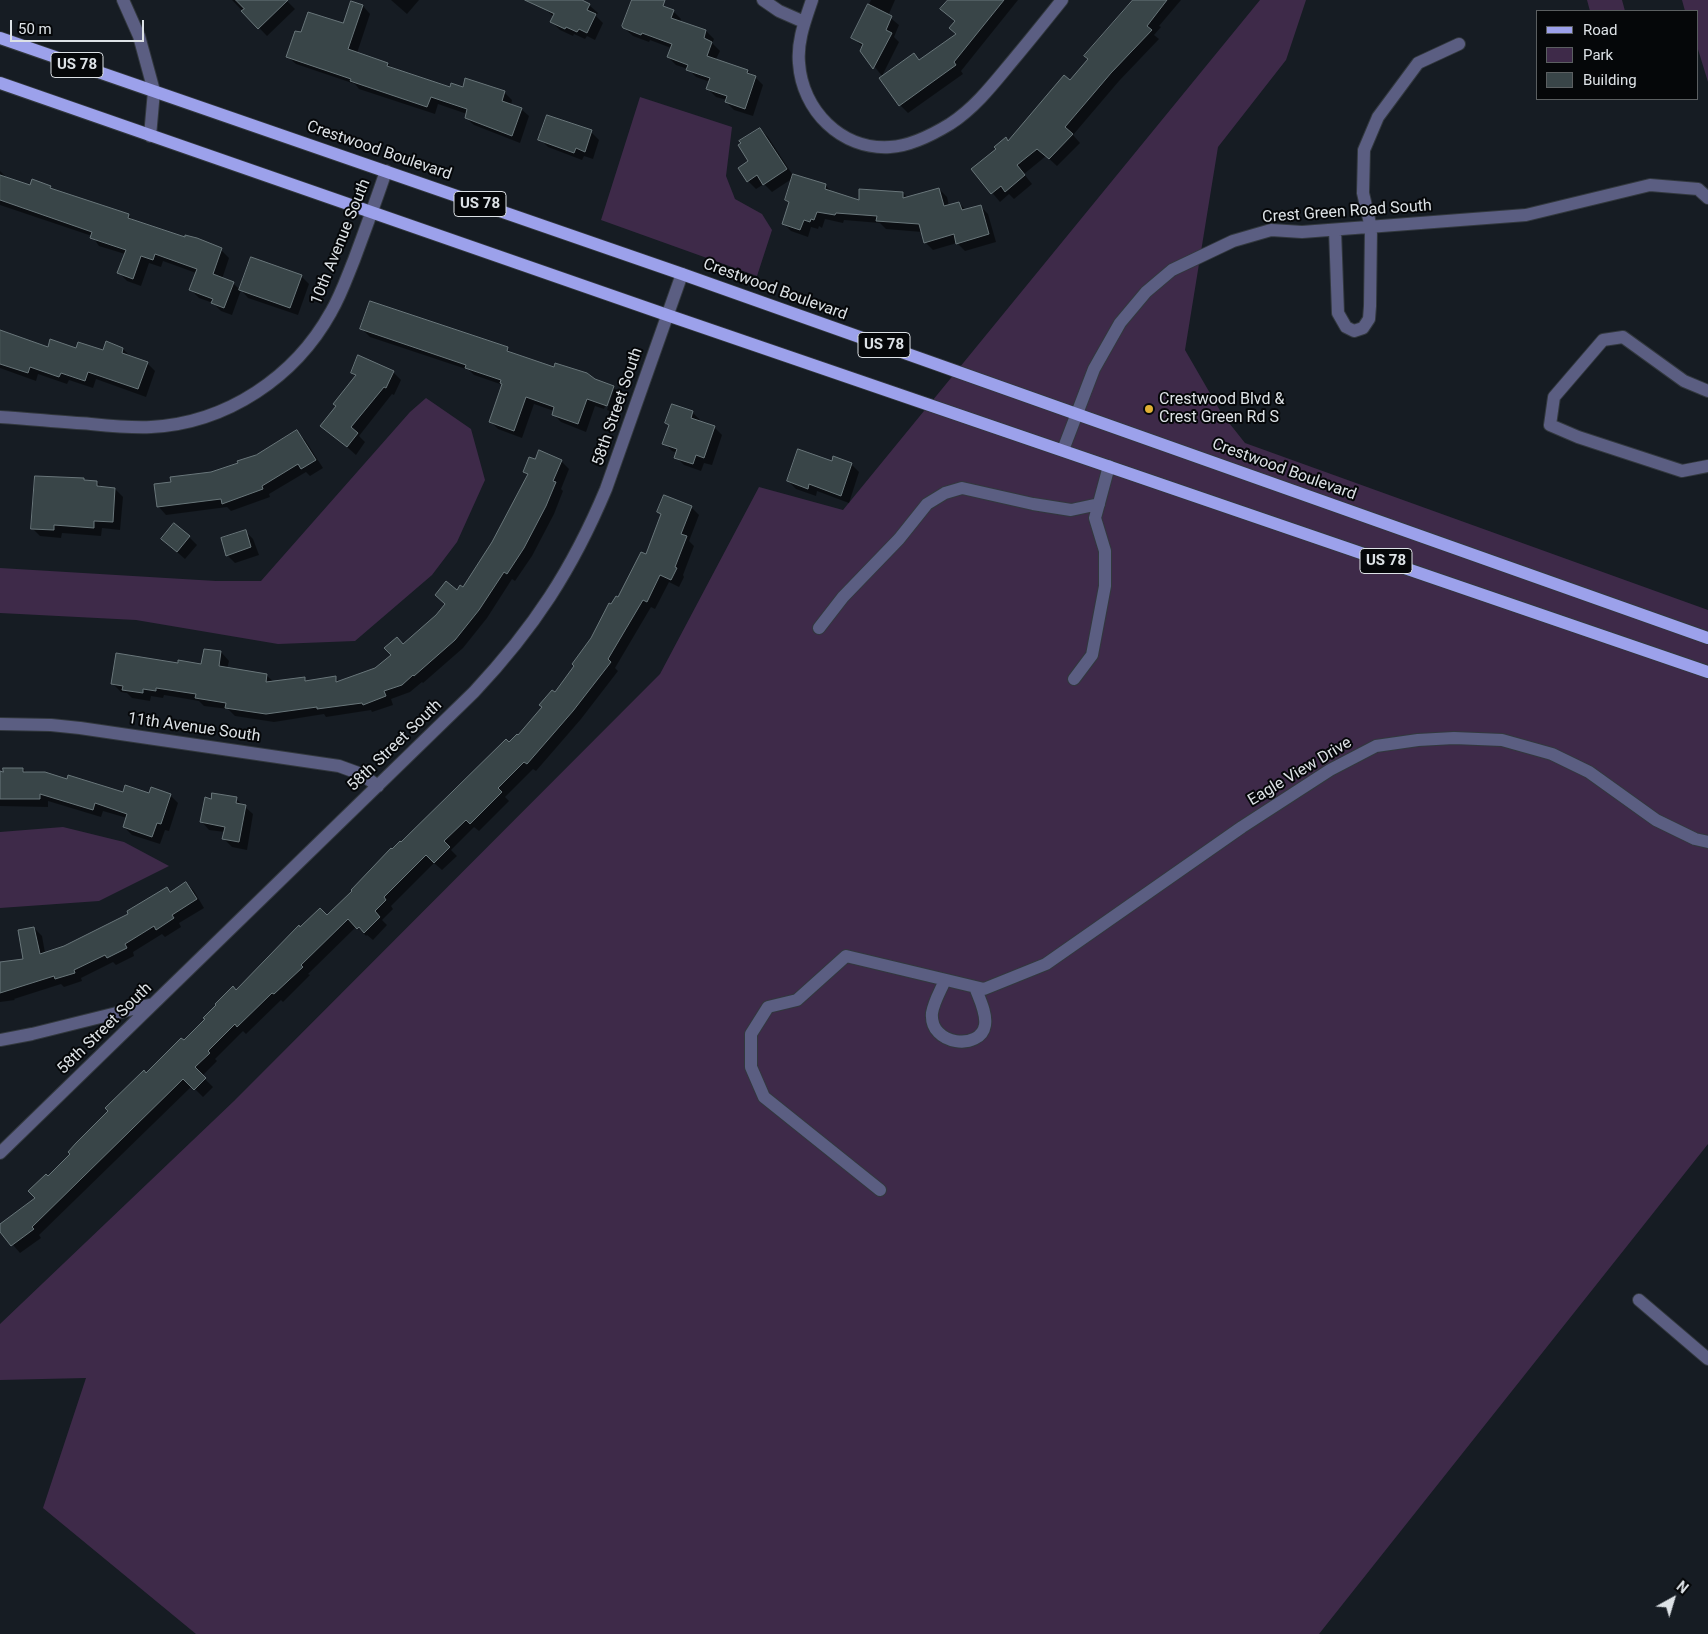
<!DOCTYPE html>
<html>
<head>
<meta charset="utf-8">
<style>
	body { margin:0 }
	#map { position:relative; width:1708px; height:1634px; overflow:hidden; background:#161c23; font-family:Roboto,sans-serif }
	canvas { display:block }
	.legend { position:absolute; left:1536px; top:10px; width:162px; height:90px; box-sizing:border-box; background:#050709; border:1px solid #5b5f61; margin:0; padding:6px 9px; list-style:none; font-size:15px; color:#dde2e6 }
	.legend li { display:flex; align-items:center; gap:10px; height:25px }
	.legend b { width:25px; border:1px solid #5b5f61 }
	.north { position:absolute; left:1648px; top:1574px; width:50px; height:50px; -webkit-text-stroke:4px #050709; paint-order:stroke; rotate:39deg; font-size:14px; font-weight:700; line-height:20px; text-align:center; color:#dde2e6 }
	.north::after { content:''; display:block; margin:auto; width:18px; height:22px; background:#dde2e6; clip-path:polygon(50% 0,100% 100%,50% 72%,0 100%) }
	.scale { position:absolute; left:10px; top:20px; width:134px; height:22px; box-sizing:border-box; border:2px solid #dde2e6; border-top:0; padding-left:6px; font-size:15px; line-height:18px; white-space:nowrap; color:#dde2e6; -webkit-text-stroke:4px #050709; paint-order:stroke }
</style>
</head>
<body>
<div id="map">
<canvas width="1708" height="1634"></canvas>
<ul class="legend">
<li><b style="height:6px;background:#9ca1eb"></b>Road</li>
<li><b style="height:14px;background:#3e2a49"></b>Park</li>
<li><b style="height:14px;background:#394548"></b>Building</li>
</ul>
<div class="north">N</div>
<div class="scale">50 m</div>
</div>
<script>
const g = document.querySelector('canvas').getContext('2d');
g.lineJoin = 'round';
function fill(path, color) { g.fillStyle = color; g.fill(path, 'evenodd'); }
function stroke(path, color, width, dash) { g.strokeStyle = color; g.lineWidth = width; g.lineCap = dash ? 'butt' : 'round'; g.setLineDash(dash || []); g.stroke(path); }
function write(font, color, halo, rows, align = 'center') {
  g.font = font + ' Roboto,sans-serif'; g.lineWidth = 4; g.setLineDash([]); g.textBaseline = 'middle'; g.strokeStyle = halo; g.fillStyle = color; for (const [text, x, y, turn = 0] of rows) {
    g.save(); g.translate(x, y); g.rotate((+turn || 0) * Math.PI / 180); g.textAlign = isNaN(turn) ? turn : align; if (halo) g.strokeText(text, 0, 0); g.fillText(text, 0, 0); g.restore();
  }
}
fill(new Path2D(`
	M 1260,0 L 1306,0 L 1286,60 L 1218,147 L 1185,350 L 1222,414 L 1245,443 L 1708,610 L 1708,1144 L 1319,1634 L 196,1634 L 43,1508 L 86,1378 L 0,1380 L 0,1324 L 234,1101 L 660,674 L 759,487 L 843,510 Z
	M 1587,0 L 1622,0 L 1625,11 L 1590,11 Z
	M 1682,0 L 1708,0 L 1708,82 L 1697,46 L 1697,11 L 1685,11 Z
	M 640,97 L 732,127 L 726,176 L 735,199 L 762,214 L 772,230 L 757,276 L 601,220 Z
	M 426,398 L 471,429 L 485,480 L 457,542 L 432,575 L 355,641 L 278,644 L 136,620 L 0,613 L 0,568 L 216,581 L 261,581 L 410,412 Z
	M 63,827 L 124,842 L 169,866 L 99,901 L 0,908 L 0,832 Z`), '#3e2a49');
fill(new Path2D(`
	M 232,0 L 286,0 L 295,9 L 267,36 Z
	M 391,0 L 419,0 L 407,14 Z
	M 547,0 L 582,0 L 589,5 L 598,13 L 596,16 L 603,23 L 595,40 L 587,36 L 585,39 L 574,34 L 573,36 L 560,30 L 552,22 L 554,17 L 543,7 Z
	M 633,0 L 643,0 L 673,11 L 681,19 L 680,22 L 706,31 L 714,39 L 712,43 L 720,51 L 716,59 L 747,71 L 755,77 L 763,85 L 753,116 L 734,110 L 726,102 L 727,100 L 716,97 L 708,89 L 710,82 L 696,77 L 688,69 L 676,65 L 668,57 L 671,48 L 650,40 L 649,42 L 633,36 L 624,28 Z
	M 871,0 L 895,0 L 888,16 L 899,25 L 894,37 L 899,42 L 882,76 L 862,51 L 863,47 L 853,38 Z
	M 949,0 L 1018,0 L 961,71 L 963,74 L 908,113 L 900,105 L 914,55 L 920,61 L 957,34 L 956,22 Z
	M 1141,0 L 1181,0 L 1159,26 L 1161,27 L 1154,35 L 1159,39 L 1119,81 L 1073,135 L 1080,143 L 1057,166 L 1046,156 L 1024,174 L 1032,184 L 1014,199 L 1009,194 L 1000,202 L 973,170 L 1009,142 L 1070,82 Z
	M 352,2 L 363,6 L 370,14 L 357,53 L 388,64 L 393,69 L 451,88 L 505,93 L 512,100 L 511,105 L 521,109 L 529,116 L 520,143 L 474,125 L 466,118 L 467,114 L 438,104 L 435,114 L 359,89 L 355,84 L 296,64 L 288,57 L 302,34 L 344,24 Z
	M 760,129 L 768,137 L 794,177 L 825,185 L 833,193 L 860,202 L 903,193 L 908,198 L 939,189 L 947,197 L 949,206 L 959,203 L 966,210 L 980,206 L 988,214 L 996,242 L 965,251 L 957,243 L 933,250 L 925,242 L 922,232 L 886,229 L 880,223 L 844,220 L 843,223 L 825,219 L 822,228 L 819,226 L 818,229 L 811,227 L 808,237 L 791,231 L 783,223 L 790,204 L 786,200 L 793,178 L 772,192 L 764,184 L 756,189 L 748,181 L 750,162 Z
	M 591,132 L 599,140 L 593,159 L 584,156 L 582,160 L 548,147 L 540,139 Z
	M 0,171 L 8,179 L 31,186 L 50,187 L 54,191 L 128,215 L 134,221 L 221,250 L 229,258 L 222,279 L 233,283 L 240,290 L 301,276 L 309,284 L 298,315 L 248,298 L 241,290 L 232,315 L 221,311 L 213,303 L 199,298 L 191,290 L 196,273 L 163,261 L 161,267 L 149,263 L 141,286 L 127,281 L 119,273 L 125,254 L 99,246 L 92,236 L 0,205 Z
	M 362,329 L 507,349 L 513,354 L 613,387 L 621,395 L 615,413 L 607,410 L 614,389 L 612,389 L 604,409 L 595,406 L 586,432 L 561,422 L 553,414 L 554,411 L 534,404 L 522,438 L 498,429 L 490,421 L 503,385 L 474,375 L 469,370 L 370,337 Z
	M 0,331 L 48,348 L 104,352 L 123,349 L 132,358 L 147,363 L 155,371 L 146,397 L 96,379 L 93,388 L 69,380 L 67,384 L 38,374 L 36,381 L 0,368 Z
	M 393,372 L 401,380 L 394,395 L 392,394 L 359,436 L 365,442 L 356,455 L 322,425 L 337,406 L 357,377 L 352,373 Z
	M 692,412 L 700,420 L 700,422 L 714,427 L 722,435 L 712,465 L 704,463 L 701,471 L 684,465 L 676,457 L 677,453 L 672,451 L 664,443 L 670,426 L 666,423 Z
	M 297,432 L 305,440 L 323,468 L 310,476 L 306,472 L 269,494 L 270,497 L 231,511 L 227,507 L 166,515 L 158,506 L 212,473 L 240,464 Z
	M 535,461 L 561,461 L 569,469 L 561,489 L 563,491 L 554,514 L 532,556 L 515,581 L 512,579 L 487,618 L 463,648 L 423,683 L 422,682 L 410,692 L 391,699 L 393,705 L 372,712 L 371,710 L 326,717 L 324,714 L 274,722 L 235,716 L 228,709 L 204,706 L 199,701 L 164,695 L 163,698 L 151,696 L 150,701 L 132,698 L 127,693 L 121,692 L 113,684 L 179,664 L 202,665 L 221,652 L 229,661 L 227,669 L 266,675 L 274,682 L 304,678 L 308,682 L 335,678 L 340,682 L 376,670 L 437,616 L 457,591 L 463,589 L 493,543 L 529,476 L 525,472 Z
	M 832,462 L 851,464 L 859,472 L 849,503 L 817,491 L 816,496 L 796,489 L 788,481 Z
	M 84,479 L 86,482 L 97,482 L 102,488 L 115,489 L 123,497 L 120,530 L 102,528 L 101,536 L 62,533 L 61,538 L 40,536 L 32,528 Z
	M 691,507 L 699,515 L 689,541 L 694,546 L 683,575 L 684,577 L 679,587 L 669,582 L 655,609 L 651,607 L 615,668 L 618,671 L 581,719 L 536,771 L 533,769 L 505,797 L 509,801 L 479,831 L 474,827 L 451,850 L 457,856 L 442,870 L 434,863 L 391,906 L 393,909 L 382,920 L 387,925 L 373,940 L 367,935 L 366,936 L 357,926 L 308,974 L 310,975 L 283,1002 L 281,1000 L 246,1034 L 243,1031 L 215,1059 L 217,1061 L 202,1076 L 213,1087 L 203,1097 L 192,1086 L 39,1235 L 41,1238 L 20,1253 L 0,1230 L 0,1226 L 37,1198 L 48,1178 L 146,1074 L 184,1042 L 300,928 L 327,917 L 392,850 L 518,737 L 576,666 L 647,556 L 662,516 L 659,512 Z
	M 245,531 L 253,539 L 259,555 L 235,563 L 227,555 Z
	M 189,537 L 197,545 L 185,559 L 162,539 Z
	M 23,769 L 27,773 L 124,794 L 170,795 L 178,803 L 169,831 L 165,830 L 160,844 L 132,835 L 124,827 L 127,818 L 103,811 L 101,817 L 48,801 L 48,807 L 0,806 L 0,773 Z
	M 236,799 L 253,814 L 247,850 L 232,847 L 224,839 L 225,832 L 209,830 L 201,821 L 212,800 Z
	M 186,883 L 194,891 L 204,908 L 179,923 L 181,927 L 165,937 L 162,934 L 133,952 L 134,956 L 116,965 L 113,962 L 81,978 L 82,981 L 64,987 L 61,984 L 14,999 L 15,1000 L 0,1002 L 0,964 L 25,960 L 34,928 L 42,936 L 45,953 L 64,947 L 130,914 L 167,888 L 171,892 Z`), '#0007');
const building = new Path2D(`
	M 236,0 L 288,0 L 258,29 L 241,11 L 244,9 Z
	M 525,0 L 582,0 L 590,4 L 587,10 L 596,14 L 587,33 L 579,29 L 577,32 L 566,27 L 565,29 L 550,22 L 554,14 Z
	M 632,0 L 665,0 L 663,6 L 674,10 L 671,18 L 706,30 L 704,38 L 712,42 L 707,56 L 748,70 L 747,73 L 756,76 L 745,109 L 725,102 L 727,96 L 706,89 L 710,78 L 686,70 L 688,65 L 667,57 L 672,44 L 642,33 L 641,35 L 623,28 L 622,26 Z
	M 948,0 L 1004,0 L 954,62 L 956,65 L 899,106 L 879,78 L 914,53 L 919,60 L 956,34 L 949,28 L 955,21 L 940,9 Z
	M 1133,0 L 1167,0 L 1147,26 L 1152,30 L 1111,73 L 1065,127 L 1073,134 L 1049,159 L 1037,149 L 1017,165 L 1025,175 L 1005,192 L 1001,186 L 991,194 L 971,169 L 996,149 L 994,147 L 1006,137 L 1008,141 L 1064,75 L 1070,80 L 1088,59 L 1084,56 Z
	M 351,1 L 363,5 L 348,49 L 388,63 L 387,66 L 450,87 L 451,83 L 463,87 L 465,78 L 505,91 L 502,101 L 522,108 L 512,136 L 465,118 L 467,109 L 431,97 L 427,107 L 350,81 L 351,79 L 286,57 L 295,31 L 301,32 L 308,12 L 343,23 Z
	M 868,4 L 892,16 L 886,30 L 892,33 L 873,69 L 860,51 L 863,44 L 851,38 Z
	M 547,115 L 592,130 L 585,152 L 576,148 L 574,153 L 538,140 Z
	M 760,128 L 787,169 L 763,185 L 757,175 L 747,182 L 738,168 L 748,161 L 738,145 L 741,143 L 739,141 Z
	M 793,174 L 826,184 L 825,189 L 859,200 L 859,189 L 903,192 L 903,198 L 939,188 L 944,206 L 959,202 L 962,210 L 981,205 L 989,234 L 956,244 L 954,234 L 924,243 L 919,224 L 876,221 L 877,216 L 836,213 L 835,215 L 817,212 L 814,220 L 811,219 L 810,222 L 804,220 L 800,230 L 782,224 L 789,202 L 785,200 Z
	M 0,175 L 30,185 L 32,179 L 51,186 L 50,188 L 129,214 L 128,218 L 185,237 L 185,235 L 197,238 L 222,248 L 213,274 L 234,282 L 224,308 L 211,303 L 213,299 L 189,290 L 197,269 L 155,254 L 153,260 L 141,256 L 133,279 L 117,273 L 126,250 L 90,238 L 92,232 L 0,200 Z
	M 251,257 L 302,275 L 290,308 L 239,290 Z
	M 370,301 L 508,347 L 507,351 L 554,367 L 555,363 L 587,373 L 595,379 L 614,386 L 607,406 L 587,399 L 578,424 L 552,415 L 554,407 L 526,397 L 514,431 L 489,422 L 502,384 L 500,383 L 501,380 L 465,368 L 466,365 L 360,329 Z
	M 0,330 L 48,347 L 50,339 L 76,348 L 78,342 L 103,350 L 106,341 L 123,348 L 122,353 L 148,362 L 138,389 L 88,372 L 85,381 L 61,373 L 59,377 L 30,367 L 28,373 L 0,364 Z
	M 358,355 L 394,371 L 386,388 L 384,387 L 351,427 L 358,433 L 347,447 L 320,426 L 336,406 L 333,404 L 356,375 L 351,373 Z
	M 672,404 L 693,411 L 691,418 L 715,426 L 704,458 L 696,455 L 693,464 L 674,458 L 677,449 L 662,444 L 669,425 L 665,423 Z
	M 297,430 L 316,460 L 301,469 L 298,464 L 262,486 L 263,489 L 222,504 L 221,499 L 157,507 L 154,484 L 171,482 L 170,477 L 211,472 L 238,463 L 237,461 L 256,455 Z
	M 798,449 L 832,461 L 833,456 L 852,463 L 841,496 L 809,484 L 808,489 L 787,481 Z
	M 539,450 L 562,460 L 553,481 L 556,482 L 546,506 L 524,548 L 507,574 L 504,572 L 479,610 L 455,640 L 414,676 L 413,675 L 402,685 L 384,691 L 386,696 L 363,705 L 362,703 L 317,709 L 317,707 L 266,714 L 225,708 L 226,703 L 195,698 L 196,694 L 156,688 L 156,691 L 143,689 L 143,693 L 122,690 L 123,686 L 111,684 L 116,653 L 178,663 L 178,660 L 201,664 L 204,649 L 221,651 L 219,666 L 267,674 L 266,682 L 305,677 L 305,681 L 336,676 L 336,682 L 375,668 L 391,655 L 384,648 L 397,637 L 403,644 L 436,615 L 445,604 L 435,595 L 446,581 L 457,590 L 460,585 L 463,587 L 492,542 L 528,474 L 523,472 L 529,457 L 535,459 Z
	M 35,476 L 84,478 L 84,480 L 97,481 L 97,486 L 115,488 L 113,522 L 94,521 L 94,528 L 54,525 L 54,530 L 31,529 Z
	M 664,495 L 692,506 L 681,534 L 687,536 L 675,567 L 677,568 L 671,580 L 660,575 L 647,602 L 643,600 L 608,659 L 611,662 L 573,711 L 527,764 L 524,762 L 498,788 L 502,792 L 470,824 L 466,820 L 444,841 L 450,847 L 434,863 L 426,855 L 384,897 L 386,900 L 375,911 L 380,917 L 364,933 L 359,927 L 357,929 L 348,919 L 301,965 L 303,967 L 274,994 L 272,993 L 237,1027 L 235,1024 L 208,1051 L 210,1053 L 195,1067 L 206,1078 L 194,1090 L 183,1079 L 32,1227 L 34,1229 L 11,1246 L 0,1232 L 0,1224 L 35,1198 L 28,1191 L 46,1174 L 48,1176 L 70,1154 L 68,1152 L 76,1143 L 108,1111 L 105,1108 L 144,1070 L 146,1073 L 181,1038 L 184,1040 L 205,1019 L 203,1018 L 216,1005 L 215,1004 L 233,986 L 236,990 L 299,925 L 300,927 L 320,908 L 327,915 L 352,891 L 351,890 L 391,848 L 392,849 L 400,841 L 401,842 L 506,739 L 509,742 L 517,734 L 518,735 L 542,707 L 539,705 L 552,690 L 555,692 L 574,666 L 572,664 L 591,638 L 609,603 L 611,604 L 616,596 L 618,597 L 641,552 L 646,554 L 661,514 L 657,512 Z
	M 174,523 L 190,536 L 177,552 L 161,539 Z
	M 246,530 L 251,547 L 226,556 L 221,538 Z
	M 3,768 L 23,768 L 23,772 L 45,772 L 67,779 L 68,775 L 123,792 L 125,785 L 149,793 L 151,787 L 171,794 L 161,824 L 157,823 L 152,837 L 123,827 L 127,814 L 95,803 L 93,810 L 40,794 L 40,799 L 0,799 L 0,771 L 3,772 Z
	M 212,793 L 237,797 L 236,803 L 246,805 L 239,842 L 222,839 L 225,827 L 200,822 L 205,797 L 211,799 Z
	M 186,882 L 197,899 L 172,915 L 174,918 L 156,930 L 154,926 L 125,944 L 127,948 L 107,958 L 105,955 L 74,970 L 75,973 L 55,979 L 54,976 L 0,993 L 0,962 L 23,959 L 18,930 L 34,927 L 40,954 L 64,946 L 128,914 L 127,911 L 167,887 L 170,892 Z`);
fill(building, '#394548');
stroke(building, '#69767a', 1);
const minor = new Path2D(`
	M 123,0 L 139,36 L 154,91 L 150,136
	M 763,0 L 779,11 L 804,22
	M 812,0 C 805,21 797,41 799,63 C 802,110 841,150 890,147 C 911,146 932,135 950,124 C 976,107 994,83 1014,59 C 1030,40 1046,20 1062,0
	M 1335,230 L 1338,313 L 1346,327 L 1354,331 L 1363,328 L 1369,319 L 1370,306 L 1371,228 L 1363,193 L 1364,150 L 1378,117 L 1418,63 L 1459,44
	M 1708,391 L 1684,381 L 1623,337 L 1603,340 L 1554,397 L 1550,425 L 1578,437 L 1682,471 L 1708,466
	M 0,417 C 30,419 60,422 91,424 C 111,426 131,428 151,427 C 227,423 295,377 331,312 C 341,295 347,277 354,260 C 365,230 376,201 386,171
	M 1063,450 L 1094,369 L 1120,323 L 1146,292 L 1172,270 L 1233,241 L 1271,230 L 1302,232 L 1526,215 L 1650,185 L 1698,189 L 1708,198
	M 819,628 L 843,597 L 899,539 L 927,504 L 945,493 L 962,488 L 1033,504 L 1071,510 L 1099,504
	M 1074,679 L 1092,655 L 1105,586 L 1105,551 L 1095,518 L 1109,466
	M 0,724 L 51,725 L 80,728 L 339,766 L 361,774 L 378,786
	M 945,980 C 941,990 934,1001 932,1013 C 929,1046 981,1051 985,1025 C 987,1013 979,998 975,987
	M 0,1040 L 32,1034 L 153,1004
	M 0,1153 L 474,692 C 534,628 572,570 606,489 L 682,274
	M 880,1190 L 764,1097 L 751,1067 L 751,1034 L 768,1007 L 797,1000 L 846,956 L 984,989 L 1046,964 L 1242,827 L 1330,770 L 1376,746 L 1418,740 L 1454,738 L 1502,740 L 1552,754 L 1589,772 L 1656,820 L 1695,839 L 1708,842
	M 1639,1300 L 1708,1359`);
const major = new Path2D(`
	M 0,38 L 682,274 L 1708,638
	M 0,83 L 667,315 L 1708,672`);
stroke(minor, '#32383e', 14);
stroke(major, '#32383e', 14);
stroke(minor, '#5b5e82', 12);
stroke(major, '#9ca1eb', 12);
for (const [x, y, r, color] of [
	[1149,409,5,"#e0b034"]
]) { const dot = new Path2D(); dot.arc(x, y, r, 0, 2 * Math.PI); g.fillStyle = color; g.fill(dot); stroke(dot, '#050709', 2); }
for (const [x, y, w] of [
	[77,65,52],
	[480,204,52],
	[884,345,52],
	[1386,561,52]
]) { const box = new Path2D(); box.roundRect(x - w / 2, y - 12.5, w, 25, 4); g.fillStyle = '#050709'; g.fill(box); stroke(box, '#dde2e6', 1); }
write('bold 15px', '#dde2e6', null, [
	["US 78",77,65],
	["US 78",480,204],
	["US 78",884,345],
	["US 78",1386,561]
]);
write('16px', '#dde2e6', '#050709', [
	["Crestwood Boulevard",379,151,19],
	["Crest Green Road South",1347,212,-4],
	["10th Avenue South",341,242,-68],
	["Crestwood Boulevard",775,290,20],
	["58th Street South",618,407,-71],
	["Crestwood Boulevard",1284,470,20],
	["11th Avenue South",194,728,8],
	["58th Street South",395,746,-44],
	["Eagle View Drive",1300,772,-31],
	["58th Street South",105,1029,-44]
]);
write('16px', '#dde2e6', '#050709', [
	["Crestwood Blvd &",1159,400],
	["Crest Green Rd S",1159,418]
], 'left');
</script>
</body>
</html>
